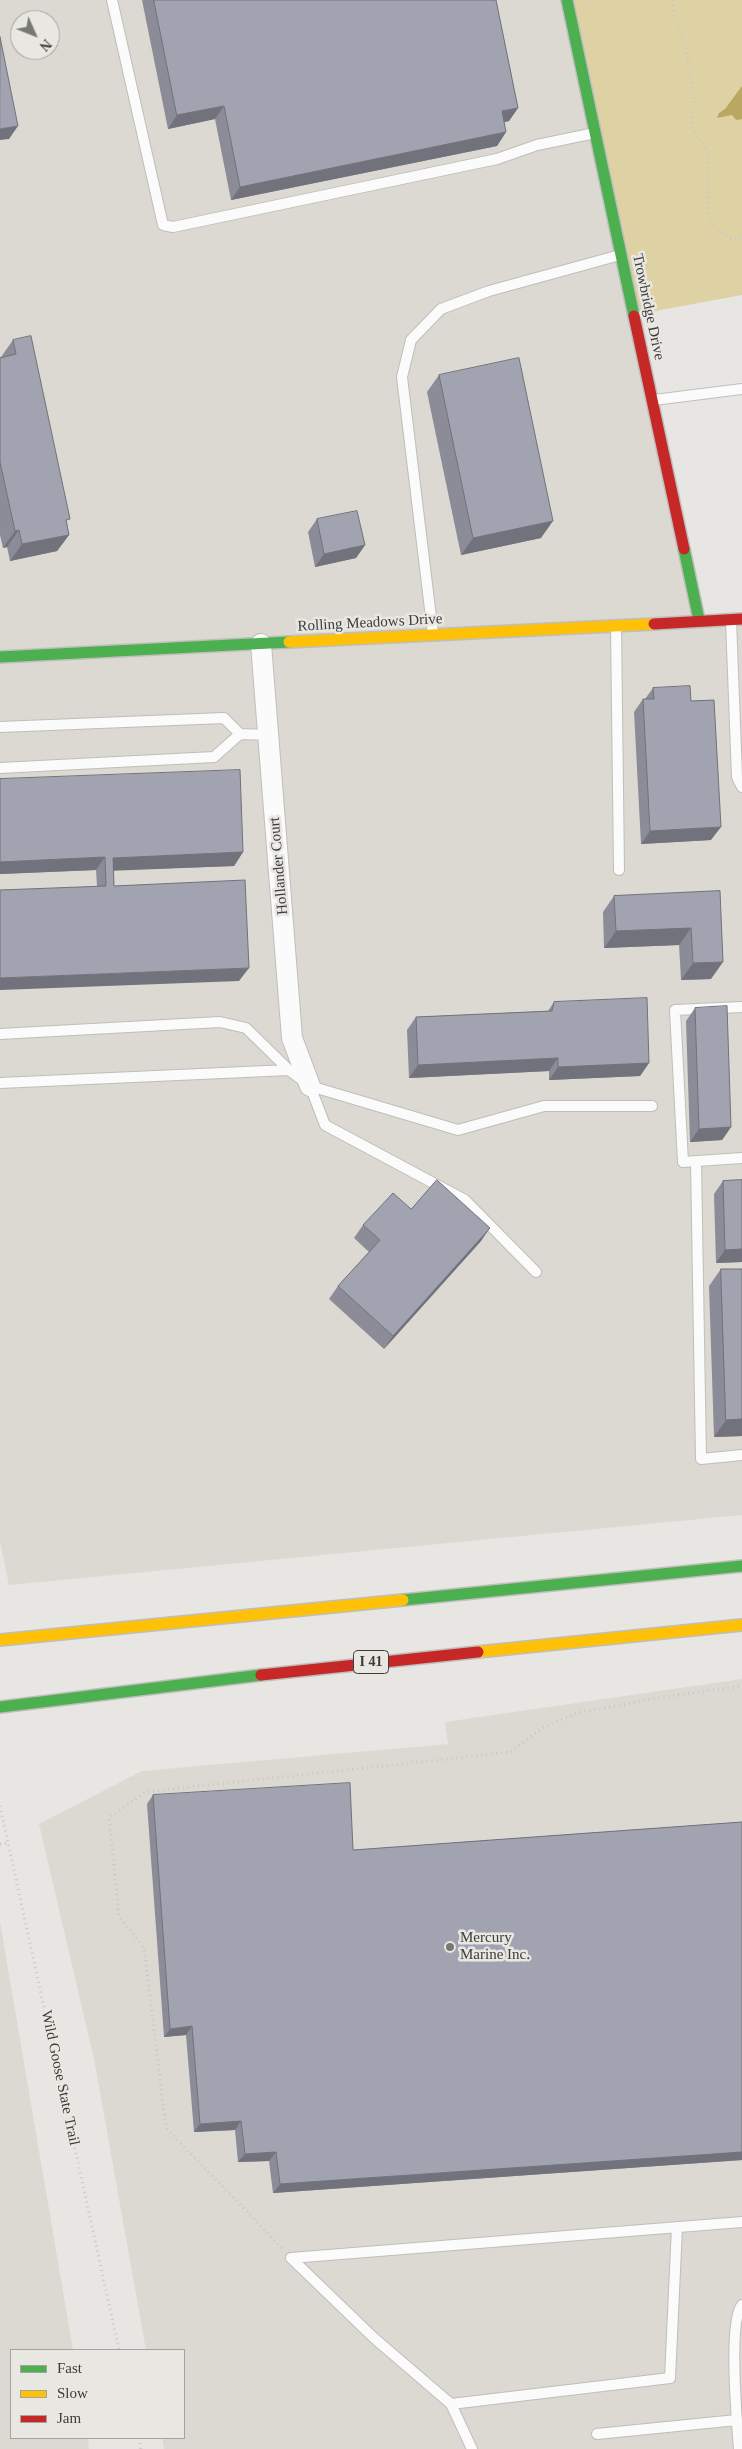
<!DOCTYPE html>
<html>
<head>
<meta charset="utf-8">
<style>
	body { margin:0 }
	#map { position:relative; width:742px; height:2449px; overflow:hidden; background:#e7e6e3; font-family:"Times New Roman",serif }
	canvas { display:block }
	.legend { position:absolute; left:10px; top:2349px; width:175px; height:90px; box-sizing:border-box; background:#e8e7e2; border:1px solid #a4a39f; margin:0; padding:6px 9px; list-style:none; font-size:15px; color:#3d3c3a }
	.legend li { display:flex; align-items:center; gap:10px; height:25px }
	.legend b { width:25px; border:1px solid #a4a39f }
	.north { position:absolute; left:10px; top:10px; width:50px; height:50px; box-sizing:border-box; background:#e8e7e2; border:1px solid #a4a39f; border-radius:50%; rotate:134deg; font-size:14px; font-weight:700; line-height:20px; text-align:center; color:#3d3c3a }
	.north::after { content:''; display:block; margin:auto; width:18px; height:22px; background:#787875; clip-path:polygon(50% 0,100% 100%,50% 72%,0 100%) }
</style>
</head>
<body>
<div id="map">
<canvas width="742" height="2449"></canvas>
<ul class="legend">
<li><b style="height:6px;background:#4caf50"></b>Fast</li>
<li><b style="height:6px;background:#ffc107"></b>Slow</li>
<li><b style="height:6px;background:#c62828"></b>Jam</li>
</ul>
<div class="north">N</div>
</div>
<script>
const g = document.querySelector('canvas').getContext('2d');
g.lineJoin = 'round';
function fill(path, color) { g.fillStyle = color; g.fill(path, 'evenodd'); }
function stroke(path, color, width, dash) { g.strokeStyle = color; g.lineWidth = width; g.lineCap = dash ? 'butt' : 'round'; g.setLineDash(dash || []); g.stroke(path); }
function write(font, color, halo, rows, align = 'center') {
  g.font = font + ' "Times New Roman",serif'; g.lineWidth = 5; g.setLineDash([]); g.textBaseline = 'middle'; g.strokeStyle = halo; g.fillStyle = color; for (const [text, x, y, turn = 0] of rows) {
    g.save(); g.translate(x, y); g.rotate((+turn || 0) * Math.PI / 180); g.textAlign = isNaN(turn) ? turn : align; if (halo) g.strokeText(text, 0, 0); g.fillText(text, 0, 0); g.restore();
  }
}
fill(new Path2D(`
	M 0,0 L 567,0 L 699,620 L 742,619 L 742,1515 L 9,1585 L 0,1541 ZM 20,20 L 50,20 L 50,50 L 20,50 Z
	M 742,1679 L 742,2449 L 164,2449 L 162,2438 L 184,2438 L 184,2350 L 146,2350 L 94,2059 L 39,1824 L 142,1771 L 448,1744 L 445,1722 Z
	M 0,1922 L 73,2350 L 11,2350 L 11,2438 L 88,2438 L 89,2449 L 0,2449 Z`), '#dbd9d1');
fill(new Path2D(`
	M 567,0 L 742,0 L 742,295 L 634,315 Z`), '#ded2a5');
fill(new Path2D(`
	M 742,86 L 742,119 L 736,120 L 732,115 L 717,118 L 719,113 L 725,109 Z`), '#b9a762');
const lane = new Path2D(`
	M 112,0 L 163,225 L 173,227 L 497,159 L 537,145 L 595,133
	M 654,400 L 742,389
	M 731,620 L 737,777 L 742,787
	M 616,626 L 619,870
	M 433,634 L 402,377 L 411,340 L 441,309 L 489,291 L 620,255
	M 0,727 L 224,718 L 240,734 L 269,735
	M 0,768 L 214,757 L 240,734
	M 742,1007 L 675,1010 L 683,1162 L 742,1158
	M 0,1034 L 220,1022 L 246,1028 L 289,1070 L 310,1086 L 458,1130 L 544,1106 L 652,1106
	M 0,1083 L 289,1070
	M 310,1086 L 325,1125 L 465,1200 L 536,1272
	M 696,1161 L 701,1459 L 742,1455
	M 291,2258 L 742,2222
	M 291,2258 L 374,2338 L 451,2404 L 472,2449
	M 451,2404 L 670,2378 L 677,2227
	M 597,2434 L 737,2420
	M 739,2449 C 737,2423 728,2321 742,2305`);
const street = new Path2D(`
	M 261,644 L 292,1038 L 310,1086`);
const fast = new Path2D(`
	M 567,0 L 634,316
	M 684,549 L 699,620
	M 0,657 L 289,642
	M 403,1600 L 742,1566
	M 0,1707 L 261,1675`);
const slow = new Path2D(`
	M 289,642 L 654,624
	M 0,1640 L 403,1600
	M 478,1652 L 742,1625`);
const jam = new Path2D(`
	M 634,316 L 684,549
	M 654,624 L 742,619
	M 261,1675 L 478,1652`);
stroke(lane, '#bfbebc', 12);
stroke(street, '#bfbebc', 22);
stroke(fast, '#bfbebc', 14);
stroke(slow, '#bfbebc', 14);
stroke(jam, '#bfbebc', 14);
stroke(new Path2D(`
	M 673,0 L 673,9 L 684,40 L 694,96 L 691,119 L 695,134 L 705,147 L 709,158 L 708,213 L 716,229 L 730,238 L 742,239
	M 0,1806 L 119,2350
	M 0,1844 L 8,1843
	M 282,2248 L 166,2128 L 144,1948 L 119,1916 L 109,1818 L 145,1792 L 511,1752 L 542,1728 L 577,1713 L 663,1697 L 742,1686
	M 139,2438 L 141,2449`), '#c7c7c6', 3, [1, 4]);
stroke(lane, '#fbfbfb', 10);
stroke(street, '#fbfbfb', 20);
stroke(fast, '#4caf50', 11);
stroke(slow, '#ffc107', 11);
stroke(jam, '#c62828', 11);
fill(new Path2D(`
	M 142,0 L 496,0 L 518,108 L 509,121 L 504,122 L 506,132 L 497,146 L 231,200 L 215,119 L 168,129 Z
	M 13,340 L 67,523 L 69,535 L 57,551 L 10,561 L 7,547 L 3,548 L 0,535 L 0,358 L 1,357 Z
	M 439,375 L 541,538 L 461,555 L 427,392 Z
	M 317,519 L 365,545 L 356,558 L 315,567 L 308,532 Z
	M 653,688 L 691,701 L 711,840 L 641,844 L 634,712 L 643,699 L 645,699 Z
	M 0,779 L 243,852 L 234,866 L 114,870 L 114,886 L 239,981 L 97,886 L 96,870 L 0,874 Z
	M 720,891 L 711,979 L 681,980 L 679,945 L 604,948 L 603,912 L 614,896 Z
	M 554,1002 L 649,1063 L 640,1076 L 549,1080 L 549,1071 L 409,1078 L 407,1030 L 416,1017 L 548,1011 Z
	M 695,1008 L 731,1127 L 722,1140 L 690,1142 L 686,1021 Z
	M 742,1180 L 742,1262 L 716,1263 L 714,1194 L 723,1181 Z
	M 411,1209 L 481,1241 L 384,1349 L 329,1299 L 338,1286 L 369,1252 L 354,1238 L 363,1225 Z
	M 721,1269 L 742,1436 L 714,1437 L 709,1286 Z
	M 153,1795 L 353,1850 L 742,1822 L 742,2160 L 273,2193 L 269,2161 L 238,2162 L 235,2130 L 194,2132 L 186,2035 L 164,2037 L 147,1804 Z`), '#8b8c97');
fill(new Path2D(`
	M 224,106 L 215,119 L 168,129 L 177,115 Z
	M 518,108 L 509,121 L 492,125 L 502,111 Z
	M 18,126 L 9,139 L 0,140 L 0,129 Z
	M 506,132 L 497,146 L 231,200 L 240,187 Z
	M 553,521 L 541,538 L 461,555 L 473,538 Z
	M 19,530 L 7,547 L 3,548 L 15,531 Z
	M 69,535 L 57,551 L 10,561 L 22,544 Z
	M 365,545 L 356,558 L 315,567 L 324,554 Z
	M 721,827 L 711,840 L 641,844 L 650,831 Z
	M 243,852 L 234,866 L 106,871 L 113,858 Z
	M 105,857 L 96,870 L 0,874 L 0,862 Z
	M 691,928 L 679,945 L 604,948 L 616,931 Z
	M 723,962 L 711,979 L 681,980 L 693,963 Z
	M 249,968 L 239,981 L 0,990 L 0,978 Z
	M 558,1058 L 549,1071 L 409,1078 L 418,1065 Z
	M 649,1063 L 640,1076 L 549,1080 L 558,1067 Z
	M 731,1127 L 722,1140 L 690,1142 L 699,1129 Z
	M 490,1228 L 481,1241 L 384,1349 L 393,1336 Z
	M 742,1249 L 742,1262 L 716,1263 L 725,1250 Z
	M 742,1419 L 742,1436 L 714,1437 L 726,1420 Z
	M 192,2026 L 186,2035 L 164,2037 L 170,2029 Z
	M 241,2121 L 235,2130 L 194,2132 L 200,2124 Z
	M 276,2152 L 269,2161 L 238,2162 L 245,2154 Z
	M 742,2152 L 742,2160 L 273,2193 L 280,2184 Z`), '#71727b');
const building = new Path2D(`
	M 154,0 L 496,0 L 518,108 L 502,111 L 506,132 L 240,187 L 224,106 L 177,115 Z
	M 0,37 L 18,126 L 0,129 Z
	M 31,336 L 70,519 L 66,520 L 69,535 L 22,544 L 19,530 L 15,531 L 0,462 L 0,358 L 16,354 L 13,340 Z
	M 519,358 L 553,521 L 473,538 L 439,375 Z
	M 357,511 L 365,545 L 324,554 L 317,519 Z
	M 690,686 L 691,701 L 714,700 L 721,827 L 650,831 L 643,699 L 654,699 L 653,688 Z
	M 240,770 L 243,852 L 113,858 L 114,886 L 245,880 L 249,968 L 0,978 L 0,890 L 106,886 L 105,857 L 0,862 L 0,779 Z
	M 720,891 L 723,962 L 693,963 L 691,928 L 616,931 L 614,896 Z
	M 647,998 L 649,1063 L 558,1067 L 558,1058 L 418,1065 L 416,1017 L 552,1011 L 554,1002 Z
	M 727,1006 L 731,1127 L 699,1129 L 695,1008 Z
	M 437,1180 L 490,1228 L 393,1336 L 338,1286 L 380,1240 L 363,1225 L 393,1193 L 411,1209 Z
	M 742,1180 L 742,1249 L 725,1250 L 723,1181 Z
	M 721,1269 L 742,1269 L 742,1419 L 726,1420 Z
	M 350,1783 L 353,1850 L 742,1822 L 742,2152 L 280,2184 L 276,2152 L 245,2154 L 241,2121 L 200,2124 L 192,2026 L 170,2029 L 153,1795 Z`);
fill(building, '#a2a3b0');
stroke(building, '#71727b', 1);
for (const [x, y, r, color] of [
	[450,1947,5,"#787875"]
]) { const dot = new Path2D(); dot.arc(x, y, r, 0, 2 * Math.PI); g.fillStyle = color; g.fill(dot); stroke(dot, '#e8e7e2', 2); }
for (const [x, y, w] of [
	[371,1662,35]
]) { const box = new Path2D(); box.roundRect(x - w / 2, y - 11.5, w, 23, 4); g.fillStyle = '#e8e7e2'; g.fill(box); stroke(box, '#3d3c3a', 1); }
write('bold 14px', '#3d3c3a', null, [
	["I 41",371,1662]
]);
write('15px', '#3d3c3a', '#e8e7e2', [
	["Trowbridge Drive",648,307,78],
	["Rolling Meadows Drive",370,623,-3],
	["Hollander Court",279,866,-95],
	["Wild Goose State Trail",60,2078,78]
]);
write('15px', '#3d3c3a', '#e8e7e2', [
	["Mercury",460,1938],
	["Marine Inc.",460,1955]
], 'left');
</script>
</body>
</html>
